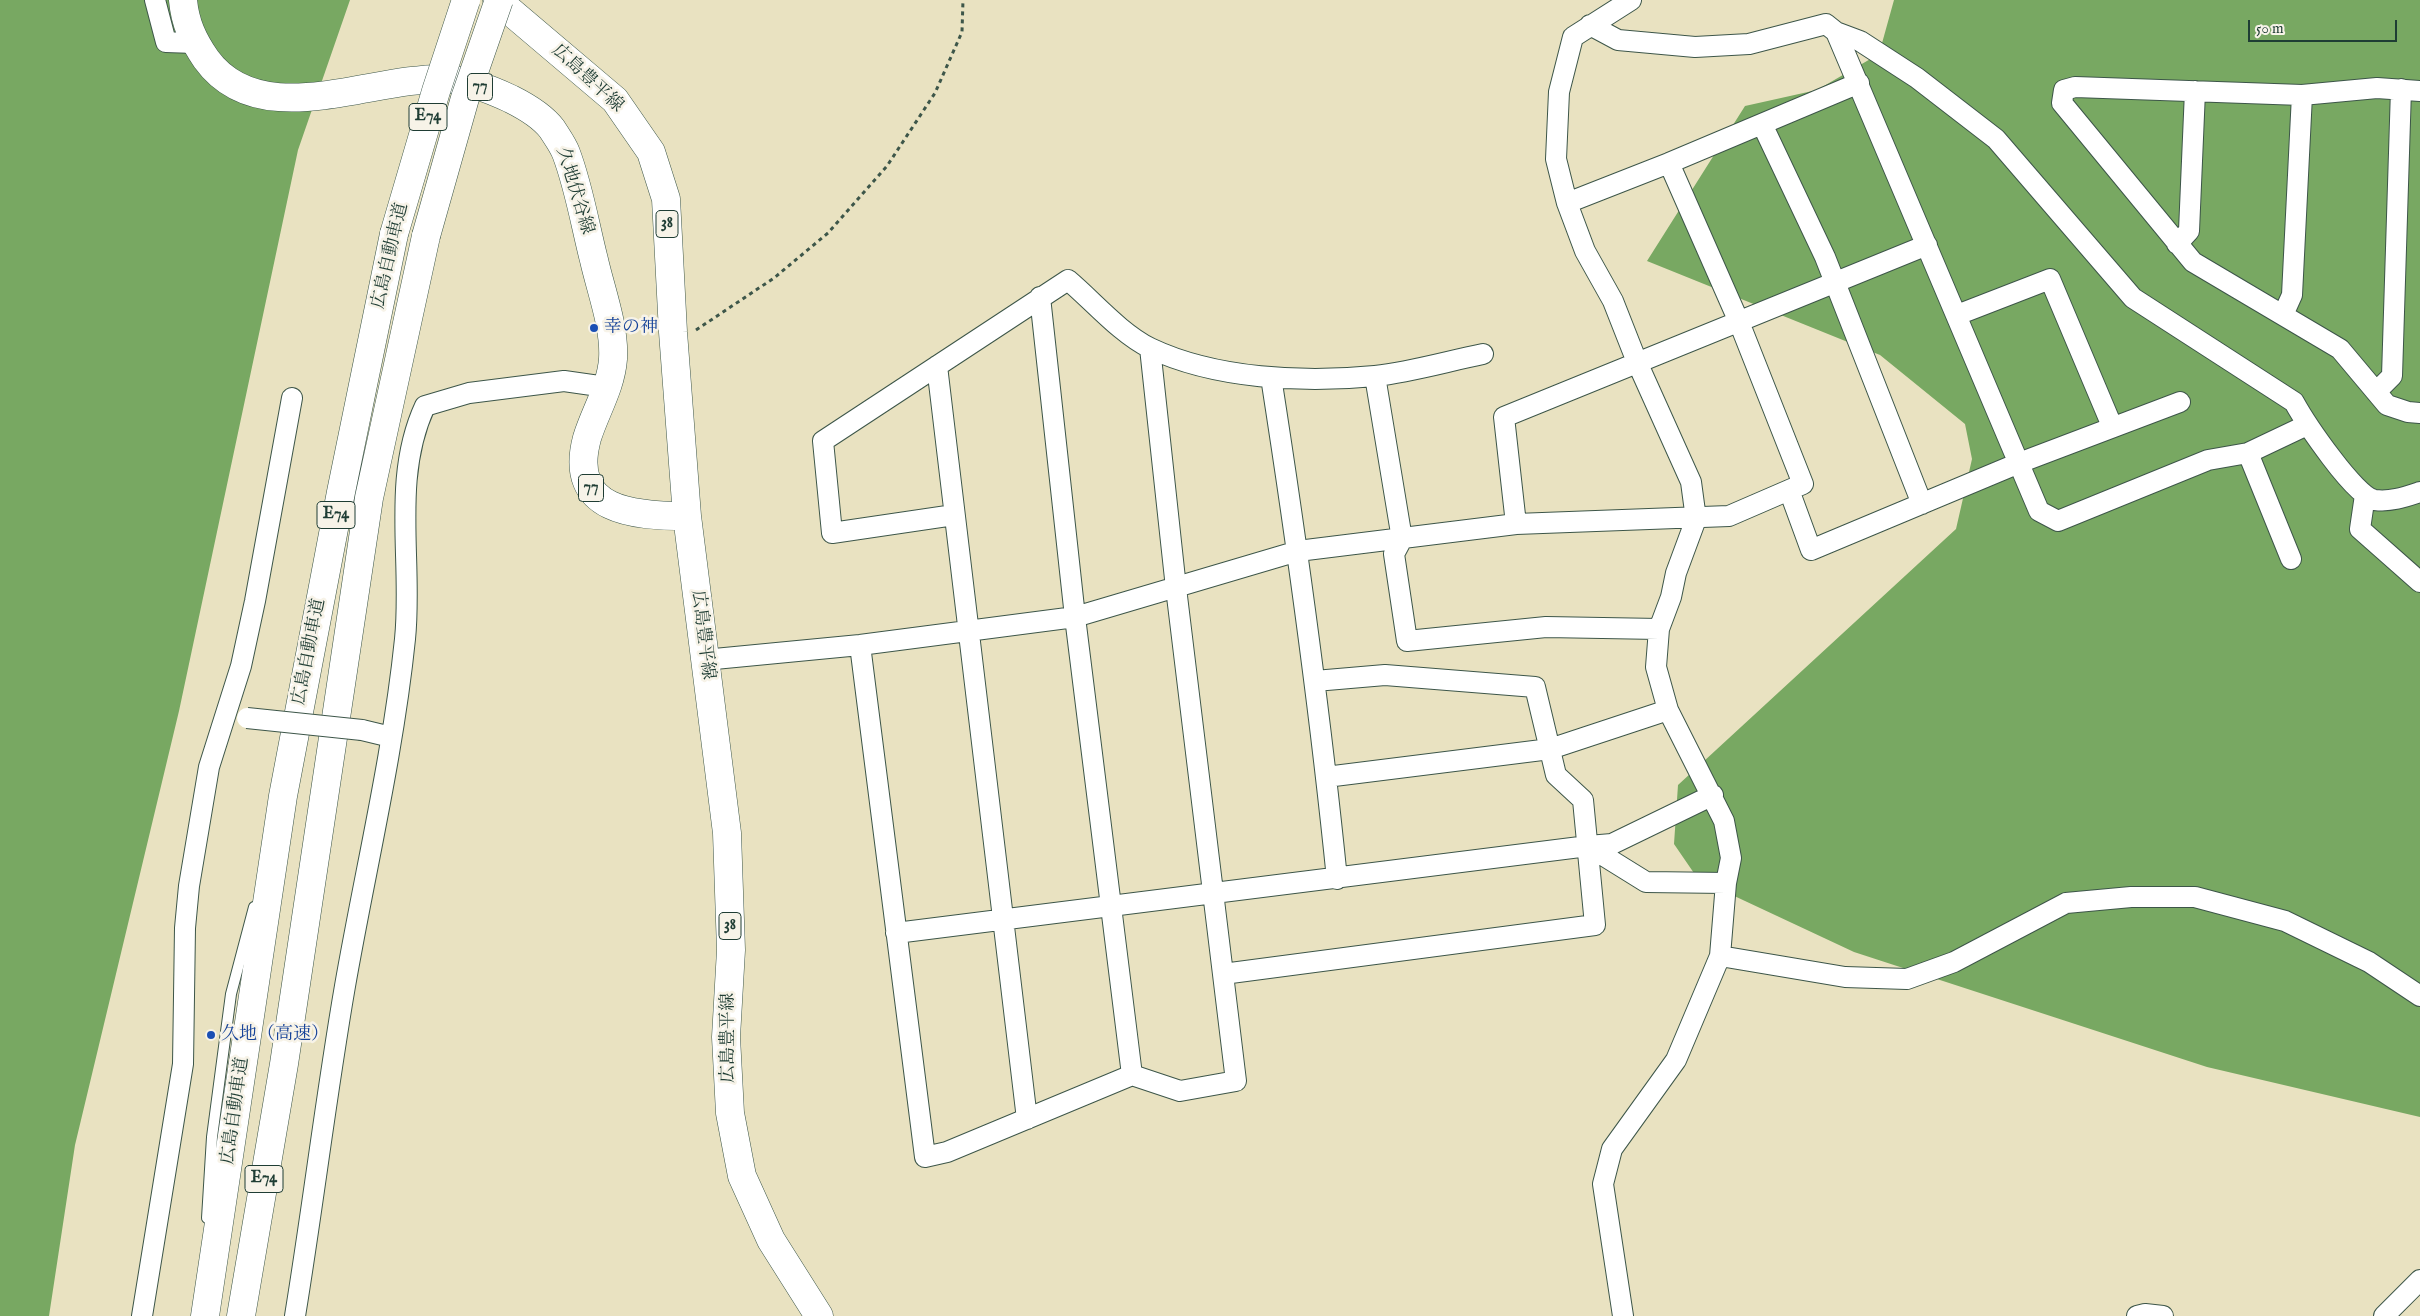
<!DOCTYPE html>
<html>
<head>
<meta charset="utf-8">
<style>
	body { margin:0 }
	#map { position:relative; width:2420px; height:1316px; overflow:hidden; background:#e9e2c1; font-family:"IM FELL English",serif }
	canvas { display:block }
	.scale { position:absolute; left:2248px; top:20px; width:149px; height:22px; box-sizing:border-box; border:2px solid #1f3d34; border-top:0; padding-left:6px; font-size:15px; line-height:18px; white-space:nowrap; color:#1f3d34; -webkit-text-stroke:4px #f7f3e8; paint-order:stroke }
</style>
</head>
<body>
<div id="map">
<canvas width="2420" height="1316"></canvas>
<div class="scale">50 m</div>
</div>
<script>
const g = document.querySelector('canvas').getContext('2d');
g.lineJoin = 'round';
function fill(path, color) { g.fillStyle = color; g.fill(path, 'evenodd'); }
function stroke(path, color, width, dash) { g.strokeStyle = color; g.lineWidth = width; g.lineCap = dash ? 'butt' : 'round'; g.setLineDash(dash || []); g.stroke(path); }
function write(font, color, halo, rows, align = 'center') {
  g.font = font + ' "IM FELL English","Noto Serif JP",serif'; g.lineWidth = 5; g.setLineDash([]); g.textBaseline = 'middle'; g.strokeStyle = halo; g.fillStyle = color; for (const [text, x, y, turn = 0] of rows) {
    g.save(); g.translate(x, y); g.rotate((+turn || 0) * Math.PI / 180); g.textAlign = isNaN(turn) ? turn : align; if (halo) g.strokeText(text, 0, 0); g.fillText(text, 0, 0); g.restore();
  }
}
fill(new Path2D(`
	M 0,0 L 350,0 L 298,150 L 179,711 L 75,1145 L 49,1316 L 0,1316 Z
	M 1894,0 L 2420,0 L 2420,1117 L 2207,1067 L 1854,952 L 1698,879 L 1674,844 L 1678,785 L 1956,529 L 1972,459 L 1965,424 L 1880,355 L 1647,261 L 1745,106 L 1817,90 L 1879,54 Z`), '#78a862');
const lane = new Path2D(`
	M 207,1218 L 212,1137 L 231,994 L 254,907`);
const street = new Path2D(`
	M 155,0 L 166,42 L 195,43
	M 1590,25 L 1618,40 L 1695,47 L 1749,44 L 1826,24 L 1836,32 L 2039,511 L 2058,521 L 2208,460 L 2248,453 L 2307,425
	M 1836,32 L 1860,41 L 1917,78 L 1996,139 L 2133,298 L 2294,402 C 2305,422 2355,497 2375,500 C 2391,502 2405,497 2420,492
	M 2420,91 L 2377,88 L 2302,95 L 2075,87 L 2064,90 L 2062,103 L 2193,262 L 2340,349 L 2387,405 L 2408,412 L 2420,413
	M 1762,124 L 1825,257 L 1922,504
	M 1567,203 L 1669,163 L 1859,83
	M 2177,244 L 2189,231 L 2195,91
	M 1040,297 L 1075,617 L 1132,1075
	M 1957,315 L 2050,279 L 2112,426
	M 2283,315 L 2292,295 L 2302,95
	M 937,366 L 1027,1119
	M 1375,376 L 1402,539 L 1394,554 L 1407,641 L 1546,627 L 1659,629
	M 1271,377 C 1297,544 1320,711 1337,879
	M 2376,392 L 2392,376 L 2401,89
	M 2248,453 L 2291,559
	M 1789,490 L 1811,550 L 2019,463 L 2180,402
	M 2365,495 L 2360,529 L 2420,582
	M 954,515 L 832,533 L 823,441 L 1068,280 C 1094,302 1120,333 1150,348 C 1215,379 1304,383 1375,376 C 1411,372 1448,361 1483,354
	M 1516,524 L 1504,417 L 1927,245
	M 860,645 L 925,1157 L 947,1152 L 1132,1075 L 1180,1091 L 1236,1081 L 1176,588 L 1150,348
	M 704,660 L 860,645 L 1075,617 L 1298,551 L 1516,524 L 1729,516 L 1803,484 L 1739,322 L 1669,163
	M 362,730 L 391,737
	M 1326,777 L 1550,749 L 1668,710
	M 1588,846 L 1612,844 L 1713,795
	M 896,933 L 1588,846 L 1646,882 L 1726,883
	M 1720,956 L 1845,977 L 1907,979 L 1954,962 L 2066,903 L 2131,897 L 2195,897 L 2285,921 L 2369,962 L 2420,996
	M 1223,974 L 1595,925 L 1583,800 L 1556,775 L 1535,687 L 1385,675 L 1315,681
	M 142,1316 L 183,1064 L 185,928 L 189,886 L 209,767 L 241,666 L 255,601 L 292,398
	M 295,1316 C 313,1206 326,1096 345,986 C 365,871 393,756 405,639 C 413,562 391,479 425,406 L 469,393 L 564,381 L 606,387
	M 1623,1316 L 1603,1184 L 1612,1149 L 1676,1060 L 1720,956 L 1726,883 L 1731,858 L 1724,821 L 1668,710 L 1656,667 L 1659,629 L 1671,597 L 1676,573 L 1696,519 L 1691,482 L 1637,362 L 1613,301 L 1585,251 L 1567,203 L 1556,159 L 1559,92 L 1573,37 L 1631,0
	M 2137,1316 L 2145,1314 L 2163,1316
	M 2384,1316 L 2420,1280`);
const primary = new Path2D(`
	M 183,0 C 185,23 193,40 206,59 C 260,134 372,76 446,79 C 466,80 494,91 511,99 C 525,106 543,117 552,129 C 557,137 563,145 566,153 C 579,187 585,225 594,260 C 601,291 615,327 613,359 C 611,387 595,412 587,438 C 567,512 635,516 687,516
	M 497,0 L 615,100 L 651,152 L 666,199 L 673,332 L 687,516 L 727,833 L 731,950 L 726,1037 L 730,1113 L 742,1176 L 771,1240 L 819,1316`);
const highway = new Path2D(`
	M 205,1316 L 283,796 L 341,492 L 394,234
	M 241,1316 L 284,1064 L 369,498 L 426,236`);
stroke(lane, '#3d5649', 12);
stroke(street, '#3d5649', 22);
stroke(primary, '#3d5649', 29);
stroke(highway, '#3d5649', 29);
stroke(new Path2D(`
	M 696,330 L 774,278 L 828,233 L 887,166 L 935,93 L 962,32 L 963,0`), '#3d5649', 3, [4, 4]);
stroke(lane, '#fff', 10);
stroke(street, '#fff', 20);
stroke(primary, '#fff', 28);
stroke(highway, '#fff', 28);
const streetBridge = new Path2D(`
	M 247,718 L 362,730`);
const highwayBridge = new Path2D(`
	M 394,234 L 436,91 L 466,0
	M 426,236 L 465,98 L 499,0`);
stroke(streetBridge, '#3d5649', 22, []);
stroke(highwayBridge, '#3d5649', 29, []);
stroke(streetBridge, '#fff', 20);
stroke(highwayBridge, '#fff', 28);
for (const [x, y, r, color] of [
	[594,328,5,"#1a4fb4"],
	[211,1035,5,"#1a4fb4"]
]) { const dot = new Path2D(); dot.arc(x, y, r, 0, 2 * Math.PI); g.fillStyle = color; g.fill(dot); stroke(dot, '#f7f3e8', 2); }
for (const [x, y, w] of [
	[480,87,25],
	[428,117,38],
	[667,224,22],
	[591,488,25],
	[336,515,38],
	[730,926,22],
	[264,1179,38]
]) { const box = new Path2D(); box.roundRect(x - w / 2, y - 13.5, w, 27, 4); g.fillStyle = '#f7f3e8'; g.fill(box); stroke(box, '#1f3d34', 1); }
write('bold 16px', '#1f3d34', null, [
	["77",480,87],
	["E74",428,117],
	["38",667,224],
	["77",591,488],
	["E74",336,515],
	["38",730,926],
	["E74",264,1179]
]);
write('18px', '#1f3d34', '#f7f3e8', [
	["広島豊平線",587,79,43],
	["久地伏谷線",574,191,73],
	["広島自動車道",391,256,-77],
	["広島豊平線",702,635,83],
	["広島自動車道",310,652,-79],
	["広島豊平線",729,1038,-90],
	["広島自動車道",236,1111,-82]
]);
write('18px', '#164399', '#f7f3e8', [
	["幸の神",604,328],
	["久地（高速）",221,1035]
], 'left');
</script>
</body>
</html>
